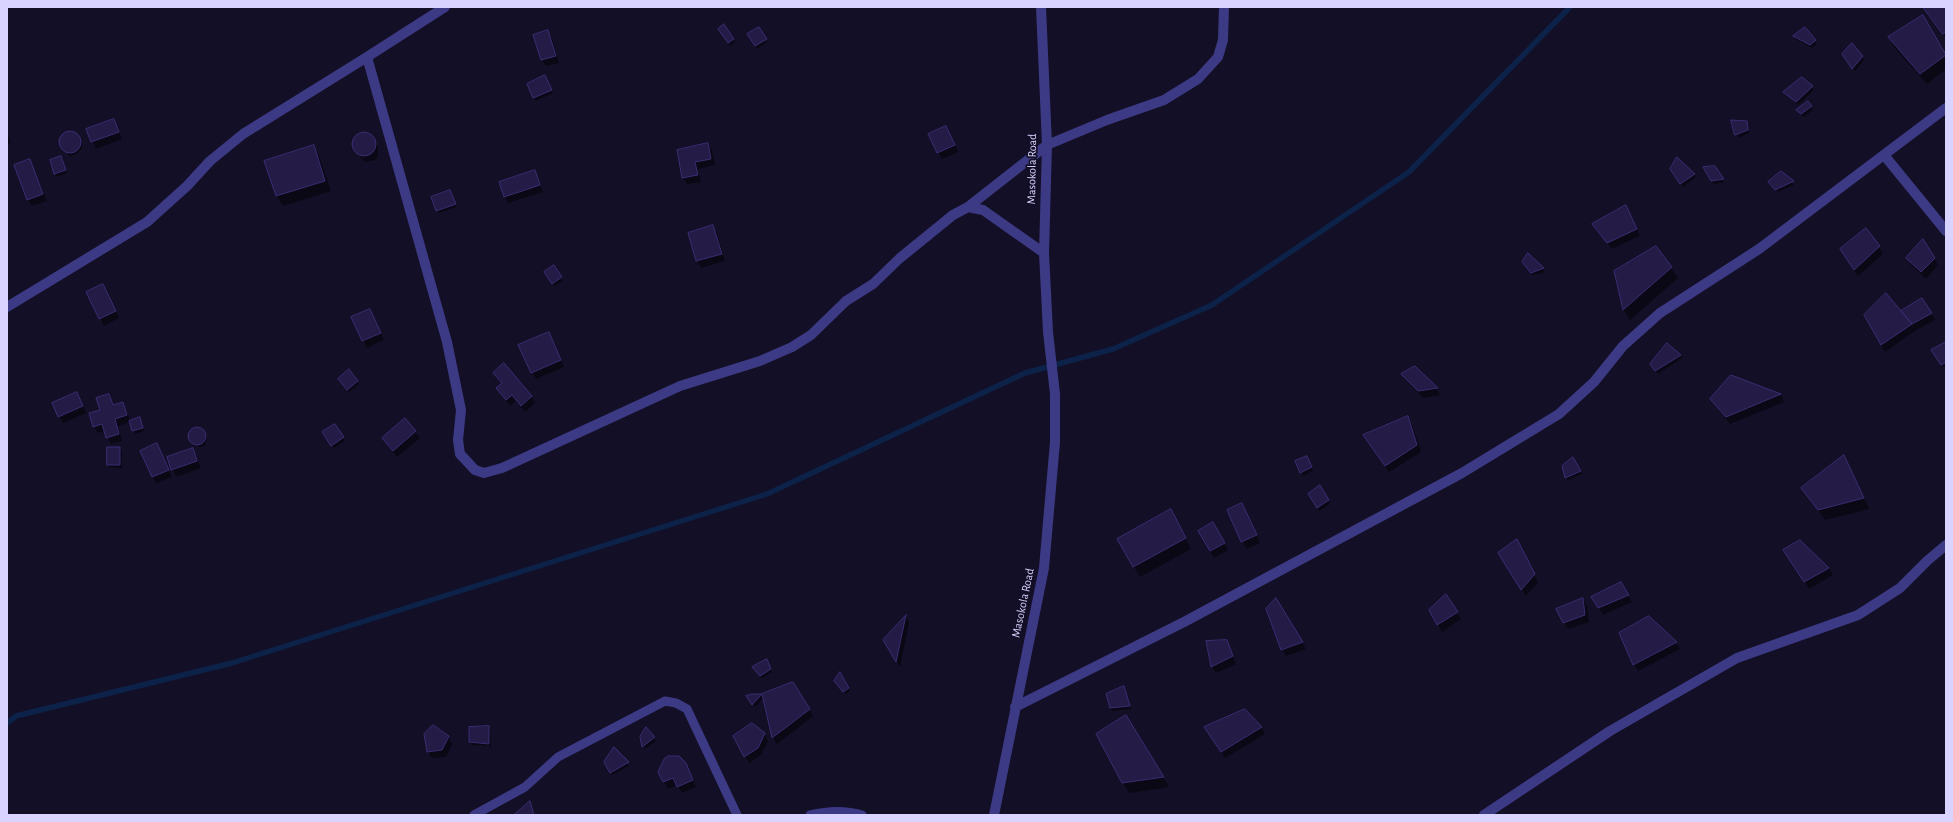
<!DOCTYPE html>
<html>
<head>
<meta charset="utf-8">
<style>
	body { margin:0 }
	#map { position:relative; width:1953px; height:822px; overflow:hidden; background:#130f26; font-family:"Alegreya Sans",sans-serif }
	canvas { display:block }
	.frame { position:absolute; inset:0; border:8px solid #d9d4ff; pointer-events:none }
</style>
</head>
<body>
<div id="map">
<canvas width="1953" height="822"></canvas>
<div class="frame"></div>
</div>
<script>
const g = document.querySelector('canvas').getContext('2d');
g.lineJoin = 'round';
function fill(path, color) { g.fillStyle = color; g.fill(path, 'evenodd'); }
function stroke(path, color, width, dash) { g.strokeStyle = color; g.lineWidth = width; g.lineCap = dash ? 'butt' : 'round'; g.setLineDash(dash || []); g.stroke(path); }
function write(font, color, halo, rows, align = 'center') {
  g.font = font + ' "Alegreya Sans",sans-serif'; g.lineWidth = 3.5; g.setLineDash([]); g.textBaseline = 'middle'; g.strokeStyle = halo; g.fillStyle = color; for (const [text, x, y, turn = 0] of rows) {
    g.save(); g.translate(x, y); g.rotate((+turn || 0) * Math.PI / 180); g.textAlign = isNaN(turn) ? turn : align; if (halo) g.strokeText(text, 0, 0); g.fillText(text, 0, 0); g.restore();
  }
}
fill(new Path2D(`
	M 1924,7 L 1946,7 L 1946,38 L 1927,13 Z
	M 1923,16 L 1946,56 L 1946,69 L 1927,84 L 1895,48 L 1889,38 Z
	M 724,26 L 735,42 L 730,46 L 719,29 Z
	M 758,28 L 767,42 L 757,49 L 748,34 Z
	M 1805,28 L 1817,44 L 1812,48 L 1796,39 L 1794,36 Z
	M 548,31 L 552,38 L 559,63 L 546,66 L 542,60 Z
	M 1862,57 L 1864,60 L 1855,71 L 1845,58 Z
	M 1802,78 L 1814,90 L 1798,105 L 1784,92 Z
	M 547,80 L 553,93 L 536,101 L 528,84 Z
	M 1808,102 L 1813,110 L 1804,117 L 1797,110 Z
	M 114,120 L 122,139 L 96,149 L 88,130 Z
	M 1733,121 L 1747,122 L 1749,133 L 1738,138 Z
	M 946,127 L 958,152 L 942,159 L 938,152 Z
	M 7,133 L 11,143 L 7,144 Z
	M 67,133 L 72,133 L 82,143 L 82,148 L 75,155 L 70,156 L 64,150 L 60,140 Z
	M 367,133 L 374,139 L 378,147 L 378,156 L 375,160 L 366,162 L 359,156 L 353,144 L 358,136 Z
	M 708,144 L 712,151 L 715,165 L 698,169 L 701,182 L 687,184 L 683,178 Z
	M 313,146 L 319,156 L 331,191 L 283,206 L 277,196 L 266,161 Z
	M 61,157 L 67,173 L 57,177 L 51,161 Z
	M 30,160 L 47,201 L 32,206 L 28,200 Z
	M 1715,167 L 1724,182 L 1714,184 L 1705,168 Z
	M 534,171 L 543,192 L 508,203 L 505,197 Z
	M 1673,173 L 1694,174 L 1696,177 L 1683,187 Z
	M 1781,173 L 1794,185 L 1778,192 L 1769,182 Z
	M 450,191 L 456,207 L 439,213 L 437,210 Z
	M 1630,214 L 1640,236 L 1612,249 L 1593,225 Z
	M 713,226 L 717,233 L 725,261 L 701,268 L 697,261 L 689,234 Z
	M 1656,247 L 1678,278 L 1630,320 L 1624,310 L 1615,272 Z
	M 1879,247 L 1883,254 L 1858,276 L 1845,256 Z
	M 1528,254 L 1543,269 L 1545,272 L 1533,275 L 1525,266 Z
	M 1908,258 L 1934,258 L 1938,265 L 1926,279 L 1911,265 Z
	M 554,266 L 563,281 L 554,286 L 545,272 Z
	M 107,292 L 119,318 L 104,326 L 88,293 Z
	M 1922,299 L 1935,320 L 1916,330 L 1885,352 L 1865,315 L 1901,312 Z
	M 373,317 L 384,340 L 367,348 L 353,318 Z
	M 552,340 L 564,367 L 536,379 L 532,372 Z
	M 1946,344 L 1946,366 L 1944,367 L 1933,350 Z
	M 1681,355 L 1682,358 L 1658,374 L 1653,368 Z
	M 1415,368 L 1437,388 L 1440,395 L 1423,398 L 1407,381 L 1403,375 Z
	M 494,373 L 531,396 L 535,403 L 525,412 L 516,401 L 510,406 L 497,388 L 502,384 Z
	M 1731,376 L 1781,395 L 1784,402 L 1730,424 L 1712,399 Z
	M 357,381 L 359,384 L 349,392 L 341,382 Z
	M 77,393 L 86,413 L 63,423 L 59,416 Z
	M 109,395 L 114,406 L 123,403 L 130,421 L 140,418 L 144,431 L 135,434 L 130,422 L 118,426 L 122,441 L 111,444 L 105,431 L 98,433 L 94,426 Z
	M 1408,417 L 1412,424 L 1421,452 L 1389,472 L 1368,442 Z
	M 405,419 L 420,438 L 397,457 L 383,439 Z
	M 335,425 L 345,441 L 334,448 L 324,432 Z
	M 195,428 L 203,430 L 207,437 L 205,445 L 202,447 L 194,445 L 190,438 L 190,434 Z
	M 157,445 L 172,477 L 156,483 L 152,476 Z
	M 120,448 L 122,451 L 122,468 L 109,467 L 108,464 Z
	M 192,449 L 201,468 L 176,477 L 168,457 Z
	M 1844,457 L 1869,509 L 1825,520 L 1803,489 Z
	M 1572,458 L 1582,474 L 1568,480 L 1566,477 Z
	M 1308,460 L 1313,471 L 1303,476 L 1301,472 Z
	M 1320,487 L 1330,504 L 1319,511 L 1309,494 Z
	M 1229,510 L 1246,511 L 1260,543 L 1246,549 Z
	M 1176,521 L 1191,549 L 1140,577 L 1118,539 Z
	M 1213,523 L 1228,550 L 1214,558 L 1199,531 Z
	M 1800,541 L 1829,568 L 1833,575 L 1809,589 L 1788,557 Z
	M 1520,548 L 1538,582 L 1526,596 L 1503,560 Z
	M 1621,584 L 1632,602 L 1603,615 L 1596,604 Z
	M 1583,599 L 1587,606 L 1589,622 L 1568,629 L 1564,622 Z
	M 1276,600 L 1306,649 L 1286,656 L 1282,649 Z
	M 1430,610 L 1457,613 L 1461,619 L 1442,632 Z
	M 906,617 L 909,623 L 900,667 L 884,640 Z
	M 1649,617 L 1676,643 L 1680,649 L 1638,671 L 1634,664 Z
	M 1226,641 L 1236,664 L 1216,673 L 1212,666 Z
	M 768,663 L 772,672 L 762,678 L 755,670 Z
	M 840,674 L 850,691 L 846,694 L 837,685 Z
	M 793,683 L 813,716 L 777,744 L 773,738 L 764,697 L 755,707 L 749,699 L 752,695 L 763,695 Z
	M 1124,687 L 1131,709 L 1112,711 L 1110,708 Z
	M 489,727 L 490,730 L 491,746 L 472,745 L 470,742 Z
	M 1261,727 L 1265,734 L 1225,758 L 1210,734 Z
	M 764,734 L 768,741 L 761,755 L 749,763 L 734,736 Z
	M 448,737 L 452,744 L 446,757 L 432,758 L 428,751 Z
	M 641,737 L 654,738 L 656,741 L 645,749 Z
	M 614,749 L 629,766 L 612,775 L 605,763 Z
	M 685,763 L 696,787 L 682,793 L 677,785 L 668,789 L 659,772 Z
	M 1163,777 L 1169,787 L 1129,793 L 1123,783 Z`), '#0007');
stroke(new Path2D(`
	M 7,723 L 16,716 L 232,663 L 767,494 L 1025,373 L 1113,349 L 1212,305 L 1409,172 L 1570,7`), '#0c2248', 5.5);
const building = new Path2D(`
	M 1923,7 L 1946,7 L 1946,32 L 1943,34 Z
	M 1923,15 L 1946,55 L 1920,74 L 1888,37 Z
	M 724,24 L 734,39 L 728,43 L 718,29 Z
	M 759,27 L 767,39 L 755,46 L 747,34 Z
	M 1805,27 L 1816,40 L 1810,45 L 1793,36 Z
	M 548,30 L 556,56 L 541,60 L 533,35 Z
	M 1852,43 L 1863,56 L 1852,69 L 1842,54 Z
	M 545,75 L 552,90 L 533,98 L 527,84 Z
	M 1802,77 L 1813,86 L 1796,102 L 1783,92 Z
	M 1808,101 L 1812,106 L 1801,114 L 1796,110 Z
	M 114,119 L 119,132 L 91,142 L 86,129 Z
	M 1731,120 L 1747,121 L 1748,130 L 1735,135 Z
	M 946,126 L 955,145 L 937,153 L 928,134 Z
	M59 142a11 11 0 1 1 22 0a11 11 0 1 1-22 0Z
	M352 144a12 12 0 1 1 24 0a12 12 0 1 1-24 0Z
	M 708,143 L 711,159 L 695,162 L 698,175 L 682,178 L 677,150 Z
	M 314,145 L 325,181 L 276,196 L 264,161 Z
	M 61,156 L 66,170 L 54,174 L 50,160 Z
	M 1677,157 L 1695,174 L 1680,184 L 1670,169 Z
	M 30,159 L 43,194 L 27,200 L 14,165 Z
	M 1715,166 L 1724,179 L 1711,181 L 1703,167 Z
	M 535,170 L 540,185 L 504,197 L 499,182 Z
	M 1781,171 L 1794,181 L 1775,190 L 1768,182 Z
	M 450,190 L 456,204 L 436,211 L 431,197 Z
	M 1626,205 L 1637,229 L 1607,243 L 1592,224 Z
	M 713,225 L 722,254 L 696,261 L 688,233 Z
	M 1866,228 L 1880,246 L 1854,270 L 1840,249 Z
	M 1923,239 L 1935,258 L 1921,272 L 1906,258 Z
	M 1656,246 L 1672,267 L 1623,310 L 1614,271 Z
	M 1528,253 L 1544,268 L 1531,273 L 1522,262 Z
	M 554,265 L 562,277 L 552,284 L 544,272 Z
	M 103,284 L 116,311 L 99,319 L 86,292 Z
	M 1886,293 L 1912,324 L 1881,345 L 1864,315 Z
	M 1922,298 L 1932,313 L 1912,324 L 1901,311 Z
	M 370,309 L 381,333 L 362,341 L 351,317 Z
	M 549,332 L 561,360 L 531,373 L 518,345 Z
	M 1946,342 L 1946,362 L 1941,365 L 1931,350 Z
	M 1667,343 L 1681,355 L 1655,371 L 1650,364 Z
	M 504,363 L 532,396 L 521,406 L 512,395 L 506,400 L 496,388 L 502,383 L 493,373 Z
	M 1415,366 L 1438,388 L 1418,391 L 1401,374 Z
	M 349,369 L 358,381 L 347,390 L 338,379 Z
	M 1731,375 L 1781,394 L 1726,417 L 1710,399 Z
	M 77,392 L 83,406 L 58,417 L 52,403 Z
	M 109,394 L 113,405 L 123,402 L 127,415 L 115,419 L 119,434 L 106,438 L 102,424 L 93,427 L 89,413 L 100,410 L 96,398 Z
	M 1408,416 L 1417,445 L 1385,466 L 1363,435 Z
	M 140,417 L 143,428 L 132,431 L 129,421 Z
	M 405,418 L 416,431 L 393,451 L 382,438 Z
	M 335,424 L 344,437 L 331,446 L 322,432 Z
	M188 436a9 9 0 1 1 18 0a9 9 0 1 1-18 0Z
	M 157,443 L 169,470 L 152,477 L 140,451 Z
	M 107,447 L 120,447 L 120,465 L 107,465 Z
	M 193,448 L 197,461 L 171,470 L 167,457 Z
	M 1844,455 L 1864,498 L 1818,510 L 1801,488 Z
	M 1307,456 L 1312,467 L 1300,473 L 1295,461 Z
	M 1573,457 L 1581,471 L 1565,478 L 1562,466 Z
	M 1320,485 L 1329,500 L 1317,508 L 1308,494 Z
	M 1242,503 L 1257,535 L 1241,542 L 1227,510 Z
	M 1171,509 L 1186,538 L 1133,567 L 1117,539 Z
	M 1213,522 L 1225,543 L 1210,551 L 1198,531 Z
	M 1517,539 L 1535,574 L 1521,590 L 1498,553 Z
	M 1800,540 L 1829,568 L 1804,582 L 1783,550 Z
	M 1621,582 L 1629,595 L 1598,608 L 1591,597 Z
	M 1446,594 L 1458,612 L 1437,625 L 1429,610 Z
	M 1276,598 L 1303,642 L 1281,650 L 1266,609 Z
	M 1583,598 L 1585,615 L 1563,623 L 1556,609 Z
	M 906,615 L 896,662 L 883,640 Z
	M 1649,616 L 1677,642 L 1633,665 L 1619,633 Z
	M 1227,640 L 1233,656 L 1211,667 L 1206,641 Z
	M 767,659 L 771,669 L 760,676 L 752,667 Z
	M 840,672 L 849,688 L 843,692 L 834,681 Z
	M 793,682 L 810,709 L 772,738 L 762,694 Z
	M 1124,686 L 1130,706 L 1110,708 L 1106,694 Z
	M 752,694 L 762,694 L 752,705 L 746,696 Z
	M 1245,709 L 1262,727 L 1221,752 L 1204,727 Z
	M 1126,715 L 1164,777 L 1122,783 L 1096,734 Z
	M 752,723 L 765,733 L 758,748 L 744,757 L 733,736 Z
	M 433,725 L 449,736 L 442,750 L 427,752 L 424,734 Z
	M 489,726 L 489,744 L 469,742 L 469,727 Z
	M 646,727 L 655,737 L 642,747 L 640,737 Z
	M 614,747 L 629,762 L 610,773 L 604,762 Z
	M 668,756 L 679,756 L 686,763 L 693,780 L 677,787 L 673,778 L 663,782 L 658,772 L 664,759 Z
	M 530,801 L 534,815 L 514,815 Z`);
fill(building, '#241b47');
stroke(building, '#3b2d73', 1);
stroke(new Path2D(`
	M 474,815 L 525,787 L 558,757 L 665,701 L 676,703 L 687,709 L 737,815
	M 810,815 C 827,811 845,810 862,815`), '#3d3a85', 9);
stroke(new Path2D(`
	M 367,57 L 447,342 L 461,410 L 458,440 L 460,454 L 475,470 L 484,473 L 502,468 L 680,386 L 760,361 L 792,347 L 811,335 L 846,301 L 873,284 L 900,258 L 953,215 L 968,207 L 983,210 L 1044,253
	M 1884,155 L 1946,231
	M 968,207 L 1047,145 L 1107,120 L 1164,100 L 1198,79 L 1218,57 L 1223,40 L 1224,7
	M 7,307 L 147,222 L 187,186 L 210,161 L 243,134 L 367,57 L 445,7
	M 1015,707 L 1184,622 L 1462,473 L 1559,414 L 1594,382 L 1623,346 L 1660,313 L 1759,249 L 1946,108
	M 994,815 L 1044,568 L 1055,442 L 1055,394 L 1048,332 L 1044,253 L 1047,145 L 1041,7
	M 1484,815 L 1610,731 L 1737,658 L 1858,615 L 1900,588 L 1927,561 L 1946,545`), '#3d3a85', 10);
write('12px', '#d9d4ff', '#130f26', [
	["Masokola Road",1032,169,-89],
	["Masokola Road",1023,603,-78]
]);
</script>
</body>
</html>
